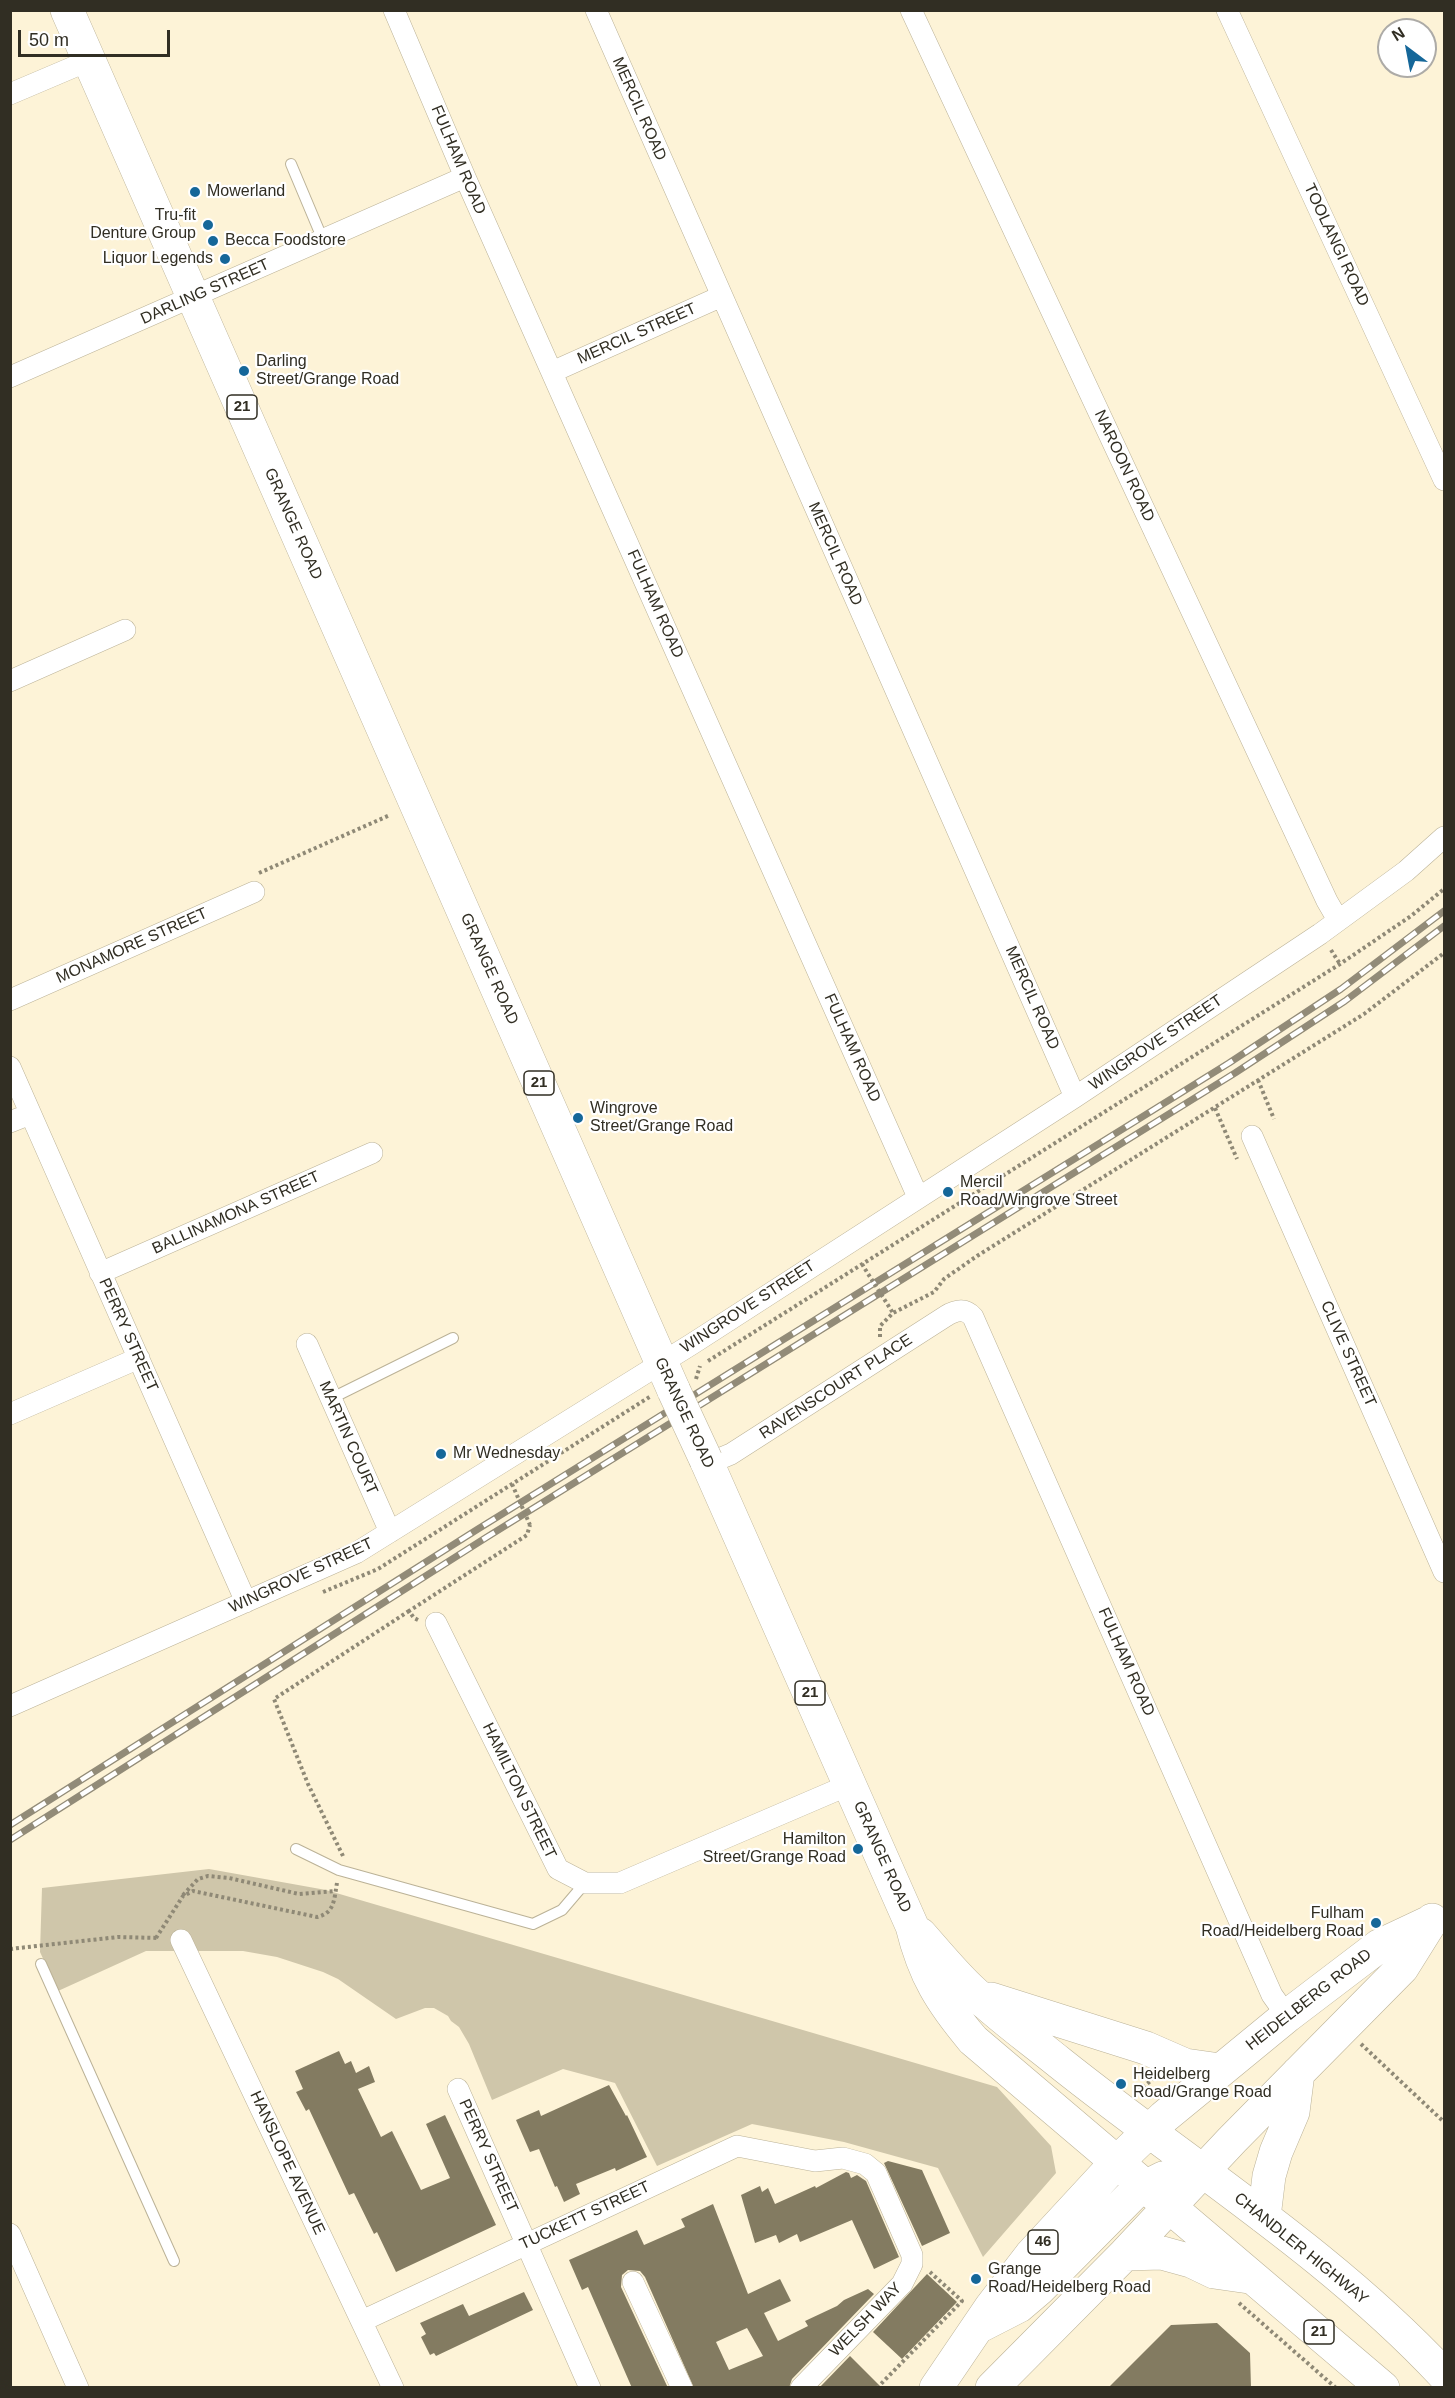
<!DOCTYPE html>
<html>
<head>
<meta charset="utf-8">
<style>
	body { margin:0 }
	#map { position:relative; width:1455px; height:2398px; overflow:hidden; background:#fdf3d7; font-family:Arial,sans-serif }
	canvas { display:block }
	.frame { position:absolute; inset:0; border:12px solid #312e23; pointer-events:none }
	.north { position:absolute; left:1377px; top:18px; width:60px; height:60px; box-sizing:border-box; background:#fff; border:2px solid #adaba7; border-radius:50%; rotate:328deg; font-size:16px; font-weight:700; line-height:24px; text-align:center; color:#312e23 }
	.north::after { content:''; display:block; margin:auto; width:21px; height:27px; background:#156799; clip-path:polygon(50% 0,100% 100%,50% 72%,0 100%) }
	.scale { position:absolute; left:18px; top:30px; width:152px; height:27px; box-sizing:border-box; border:3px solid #312e23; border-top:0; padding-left:8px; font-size:18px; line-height:21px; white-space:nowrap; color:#312e23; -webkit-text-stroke:4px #fff; paint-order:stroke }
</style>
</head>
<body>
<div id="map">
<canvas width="1455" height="2398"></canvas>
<div class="frame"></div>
<div class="north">N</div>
<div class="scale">50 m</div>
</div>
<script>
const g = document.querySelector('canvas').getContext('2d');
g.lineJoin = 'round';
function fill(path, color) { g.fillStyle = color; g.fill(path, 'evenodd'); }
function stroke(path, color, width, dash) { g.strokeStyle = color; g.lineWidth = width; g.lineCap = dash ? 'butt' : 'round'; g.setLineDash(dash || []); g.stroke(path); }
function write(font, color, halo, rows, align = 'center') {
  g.font = font + ' Arial,sans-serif'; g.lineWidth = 4.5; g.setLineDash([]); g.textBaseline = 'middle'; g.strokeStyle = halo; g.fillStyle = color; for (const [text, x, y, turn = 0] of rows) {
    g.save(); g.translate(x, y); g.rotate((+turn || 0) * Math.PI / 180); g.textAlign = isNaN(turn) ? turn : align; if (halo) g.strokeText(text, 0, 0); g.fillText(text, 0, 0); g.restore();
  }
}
fill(new Path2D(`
	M 209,1869 L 326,1890 L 997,2087 L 1051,2146 L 1056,2173 L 983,2257 L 938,2168 L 844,2142 L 752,2124 L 657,2166 L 615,2083 L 563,2069 L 492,2100 L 469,2044 L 459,2027 L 451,2021 L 448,2016 L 434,2008 L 425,2008 L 396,2019 L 338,1979 L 323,1972 L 277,1957 L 243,1951 L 146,1951 L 58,1991 L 40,1952 L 42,1888 Z`), '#cfc6aa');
fill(new Path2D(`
	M 339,2051 L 345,2064 L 351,2061 L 356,2073 L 369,2066 L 375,2082 L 358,2089 L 381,2137 L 392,2131 L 421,2190 L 450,2178 L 426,2124 L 445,2115 L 496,2225 L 396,2272 L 377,2232 L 374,2234 L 354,2193 L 349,2195 L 309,2109 L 306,2111 L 296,2092 L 303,2089 L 295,2071 Z
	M 609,2085 L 626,2116 L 627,2115 L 647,2157 L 616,2171 L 615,2168 L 576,2184 L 580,2194 L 564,2202 L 557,2186 L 555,2187 L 539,2149 L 530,2152 L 516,2120 L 539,2110 L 541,2116 Z
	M 888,2161 L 922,2170 L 950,2233 L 922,2246 L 884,2163 Z
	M 846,2172 L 849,2173 L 851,2178 L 857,2175 L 866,2181 L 899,2257 L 874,2269 L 852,2220 L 800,2242 L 797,2234 L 779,2243 L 776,2235 L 755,2243 L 741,2195 L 760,2186 L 762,2192 L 768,2188 L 775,2204 L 815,2186 L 816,2188 Z
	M 713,2204 L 748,2294 L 780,2279 L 791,2301 L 764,2313 L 778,2341 L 808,2326 L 805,2321 L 837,2306 L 844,2300 L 868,2289 L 874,2294 L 792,2379 L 789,2388 L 694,2388 L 645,2277 L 640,2271 L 628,2270 L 622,2275 L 621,2287 L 668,2388 L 632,2388 L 588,2287 L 582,2290 L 569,2260 L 637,2230 L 644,2245 L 685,2227 L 681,2219 ZM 747,2328 L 763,2356 L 729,2370 L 716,2342 Z
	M 927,2274 L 957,2302 L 902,2359 L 873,2332 Z
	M 524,2292 L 533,2310 L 436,2356 L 434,2353 L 430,2355 L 421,2337 L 426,2334 L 420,2323 L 463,2304 L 469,2316 Z
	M 1217,2323 L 1250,2353 L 1251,2388 L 1108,2388 L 1171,2325 Z
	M 850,2356 L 882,2388 L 819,2388 Z`), '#837b61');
const service = new Path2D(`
	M 291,164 L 323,240
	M 330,1399 L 453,1338
	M 296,1849 L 339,1870 L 533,1924 L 562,1910 L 585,1883
	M 41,1964 L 174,2261`);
const minor = new Path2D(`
	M 394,10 L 465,177 L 918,1197
	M 596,10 L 1075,1097
	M 911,10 L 1327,901 L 1338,920
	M 1227,10 L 1444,480
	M 10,94 L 90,60
	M 552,372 L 722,296
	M 10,377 L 465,177
	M 10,681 L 125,630
	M 10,1000 L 254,892
	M 10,1067 L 246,1602
	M 10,1122 L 30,1114
	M 1252,1136 L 1444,1572
	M 100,1273 L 372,1153
	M 307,1344 L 390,1532
	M 10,1414 L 139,1358
	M 707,1464 L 731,1454 L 946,1316 C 956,1310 965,1308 973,1317 L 1272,1995 L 1287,2016
	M 436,1623 L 558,1869 L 585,1883 L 620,1883 L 851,1784
	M 10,1706 L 356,1553 L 692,1344 L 1075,1097 L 1320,934 L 1406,871 L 1444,837
	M 181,1940 L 393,2388
	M 458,2089 L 590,2388
	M 10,2234 L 78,2388
	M 633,2282 L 682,2388
	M 362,2321 L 737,2146 L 815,2161 L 843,2158 L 865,2164 L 876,2173 L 912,2255 L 912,2264 L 902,2284 L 801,2388`);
const primary = new Path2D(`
	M 67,10 L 674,1391
	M 706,1460 L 912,1926 C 924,1975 941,2002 973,2040 L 1383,2388
	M 920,1934 C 935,1951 949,1968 965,1984 C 994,2013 1028,2037 1060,2063 C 1189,2166 1331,2254 1444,2375
	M 991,1999 L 1146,2048 L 1185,2065 L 1220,2070
	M 1264,2217 L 1269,2176 L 1276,2152 L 1293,2112 L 1298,2073
	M 1125,2254 L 1162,2253 L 1191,2261 L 1214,2272 L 1249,2277
	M 982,2325 L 1019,2306 L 1039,2289 L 1135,2192 L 1163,2178
	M 936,2388 L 991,2307 L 1031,2255 L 1116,2163 L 1164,2117 L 1287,2016 L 1379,1946 L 1430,1922
	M 992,2388 L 1125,2254 L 1232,2140 L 1402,1968 L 1432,1920`);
stroke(service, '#bbb297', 12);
stroke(minor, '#bbb297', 22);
stroke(primary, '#bbb297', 34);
stroke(new Path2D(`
	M 259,873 L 390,815
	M 1331,950 L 1340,964
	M 1258,1080 L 1274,1119
	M 1215,1108 L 1237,1159
	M 862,1264 L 865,1269
	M 880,1337 L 880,1326 L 893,1313 L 934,1292 L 944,1279 L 977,1256 L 1364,1014 L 1444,953
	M 708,1361 L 1340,964 L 1411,916 L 1444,889
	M 323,1592 L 378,1569 L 651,1396
	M 418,1620 L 414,1618 L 409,1611 L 527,1535 L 530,1525
	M 343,1856 L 308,1784 L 274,1699 L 409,1611
	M 183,1895 L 198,1879 L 208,1876 L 229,1878 L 299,1894 L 335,1891
	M 156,1938 L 183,1896 L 193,1891 L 317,1917 C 335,1913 334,1899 337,1883
	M 10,1949 L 118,1937 L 159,1938
	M 1361,2044 L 1444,2122
	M 1138,2091 L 1153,2079
	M 1239,2303 L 1336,2388
	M 877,2388 L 962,2301 L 930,2272`), '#8f8976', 4, [3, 3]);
stroke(service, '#fff', 10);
stroke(minor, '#fff', 21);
stroke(primary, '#fff', 33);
const rail = new Path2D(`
	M 10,1825 L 478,1529 L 1229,1063 L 1341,989 L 1444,911
	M 10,1840 L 487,1537 L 1235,1073 L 1345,1001 L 1444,926`);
stroke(rail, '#928b78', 7);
stroke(rail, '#fff', 4.5, [14]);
const primaryBridge = new Path2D(`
	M 674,1391 L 706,1460`);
stroke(primaryBridge, '#bbb297', 34, []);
stroke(new Path2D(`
	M 865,1269 L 893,1313
	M 696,1379 L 700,1366
	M 512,1484 L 530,1525`), '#8f8976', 4, [3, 3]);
stroke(primaryBridge, '#fff', 33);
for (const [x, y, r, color] of [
	[195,192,6,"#156799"],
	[208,225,6,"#156799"],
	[213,241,6,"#156799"],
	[225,259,6,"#156799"],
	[244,371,6,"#156799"],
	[578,1118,6,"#156799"],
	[948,1192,6,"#156799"],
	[441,1454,6,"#156799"],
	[858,1849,6,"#156799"],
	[1376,1923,6,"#156799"],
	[1121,2084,6,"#156799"],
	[976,2279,6,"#156799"]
]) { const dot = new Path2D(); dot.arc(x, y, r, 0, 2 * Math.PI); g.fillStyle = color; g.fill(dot); stroke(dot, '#fff', 2); }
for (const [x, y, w] of [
	[242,407,30],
	[539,1083,30],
	[810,1693,30],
	[1043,2242,30],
	[1319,2332,30]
]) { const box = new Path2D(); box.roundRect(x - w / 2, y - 12, w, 24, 4.5); g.fillStyle = '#fff'; g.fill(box); stroke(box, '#312e23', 1.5); }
write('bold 15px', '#312e23', null, [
	["21",242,407],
	["21",539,1083],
	["21",810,1693],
	["46",1043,2242],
	["21",1319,2332]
]);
write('16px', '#312e23', '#fff', [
	["MERCIL ROAD",639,109,66],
	["FULHAM ROAD",458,160,67],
	["TOOLANGI ROAD",1336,245,65],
	["DARLING STREET",205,292,-24],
	["MERCIL STREET",637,334,-24],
	["NAROON ROAD",1124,466,65],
	["GRANGE ROAD",293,524,66],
	["MERCIL ROAD",835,554,66],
	["FULHAM ROAD",655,604,66],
	["MONAMORE STREET",132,946,-24],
	["GRANGE ROAD",489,969,66],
	["MERCIL ROAD",1032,998,66],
	["WINGROVE STREET",1156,1043,-34],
	["FULHAM ROAD",852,1048,66],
	["BALLINAMONA STREET",236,1213,-24],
	["WINGROVE STREET",748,1307,-33],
	["PERRY STREET",128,1335,66],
	["CLIVE STREET",1348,1354,66],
	["RAVENSCOURT PLACE",836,1387,-33],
	["GRANGE ROAD",684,1413,65],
	["MARTIN COURT",348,1438,66],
	["WINGROVE STREET",301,1576,-25],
	["FULHAM ROAD",1126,1662,66],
	["HAMILTON STREET",519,1791,64],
	["GRANGE ROAD",882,1857,66],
	["HEIDELBERG ROAD",1309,2000,-38],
	["PERRY STREET",488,2156,66],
	["HANSLOPE AVENUE",287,2163,65],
	["TUCKETT STREET",585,2216,-25],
	["CHANDLER HIGHWAY",1301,2249,39],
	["WELSH WAY",866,2320,-46]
]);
write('16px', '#312e23', '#fff', [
	["Mowerland",207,192],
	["Tru-fit",196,216,"right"],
	["Denture Group",196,234,"right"],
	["Becca Foodstore",225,241],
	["Liquor Legends",213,259,"right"],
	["Darling",256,362],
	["Street/Grange Road",256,380],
	["Wingrove",590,1109],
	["Street/Grange Road",590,1127],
	["Mercil",960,1183],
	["Road/Wingrove Street",960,1201],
	["Mr Wednesday",453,1454],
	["Hamilton",846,1840,"right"],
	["Street/Grange Road",846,1858,"right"],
	["Fulham",1364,1914,"right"],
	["Road/Heidelberg Road",1364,1932,"right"],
	["Heidelberg",1133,2075],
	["Road/Grange Road",1133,2093],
	["Grange",988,2270],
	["Road/Heidelberg Road",988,2288]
], 'left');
</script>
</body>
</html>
